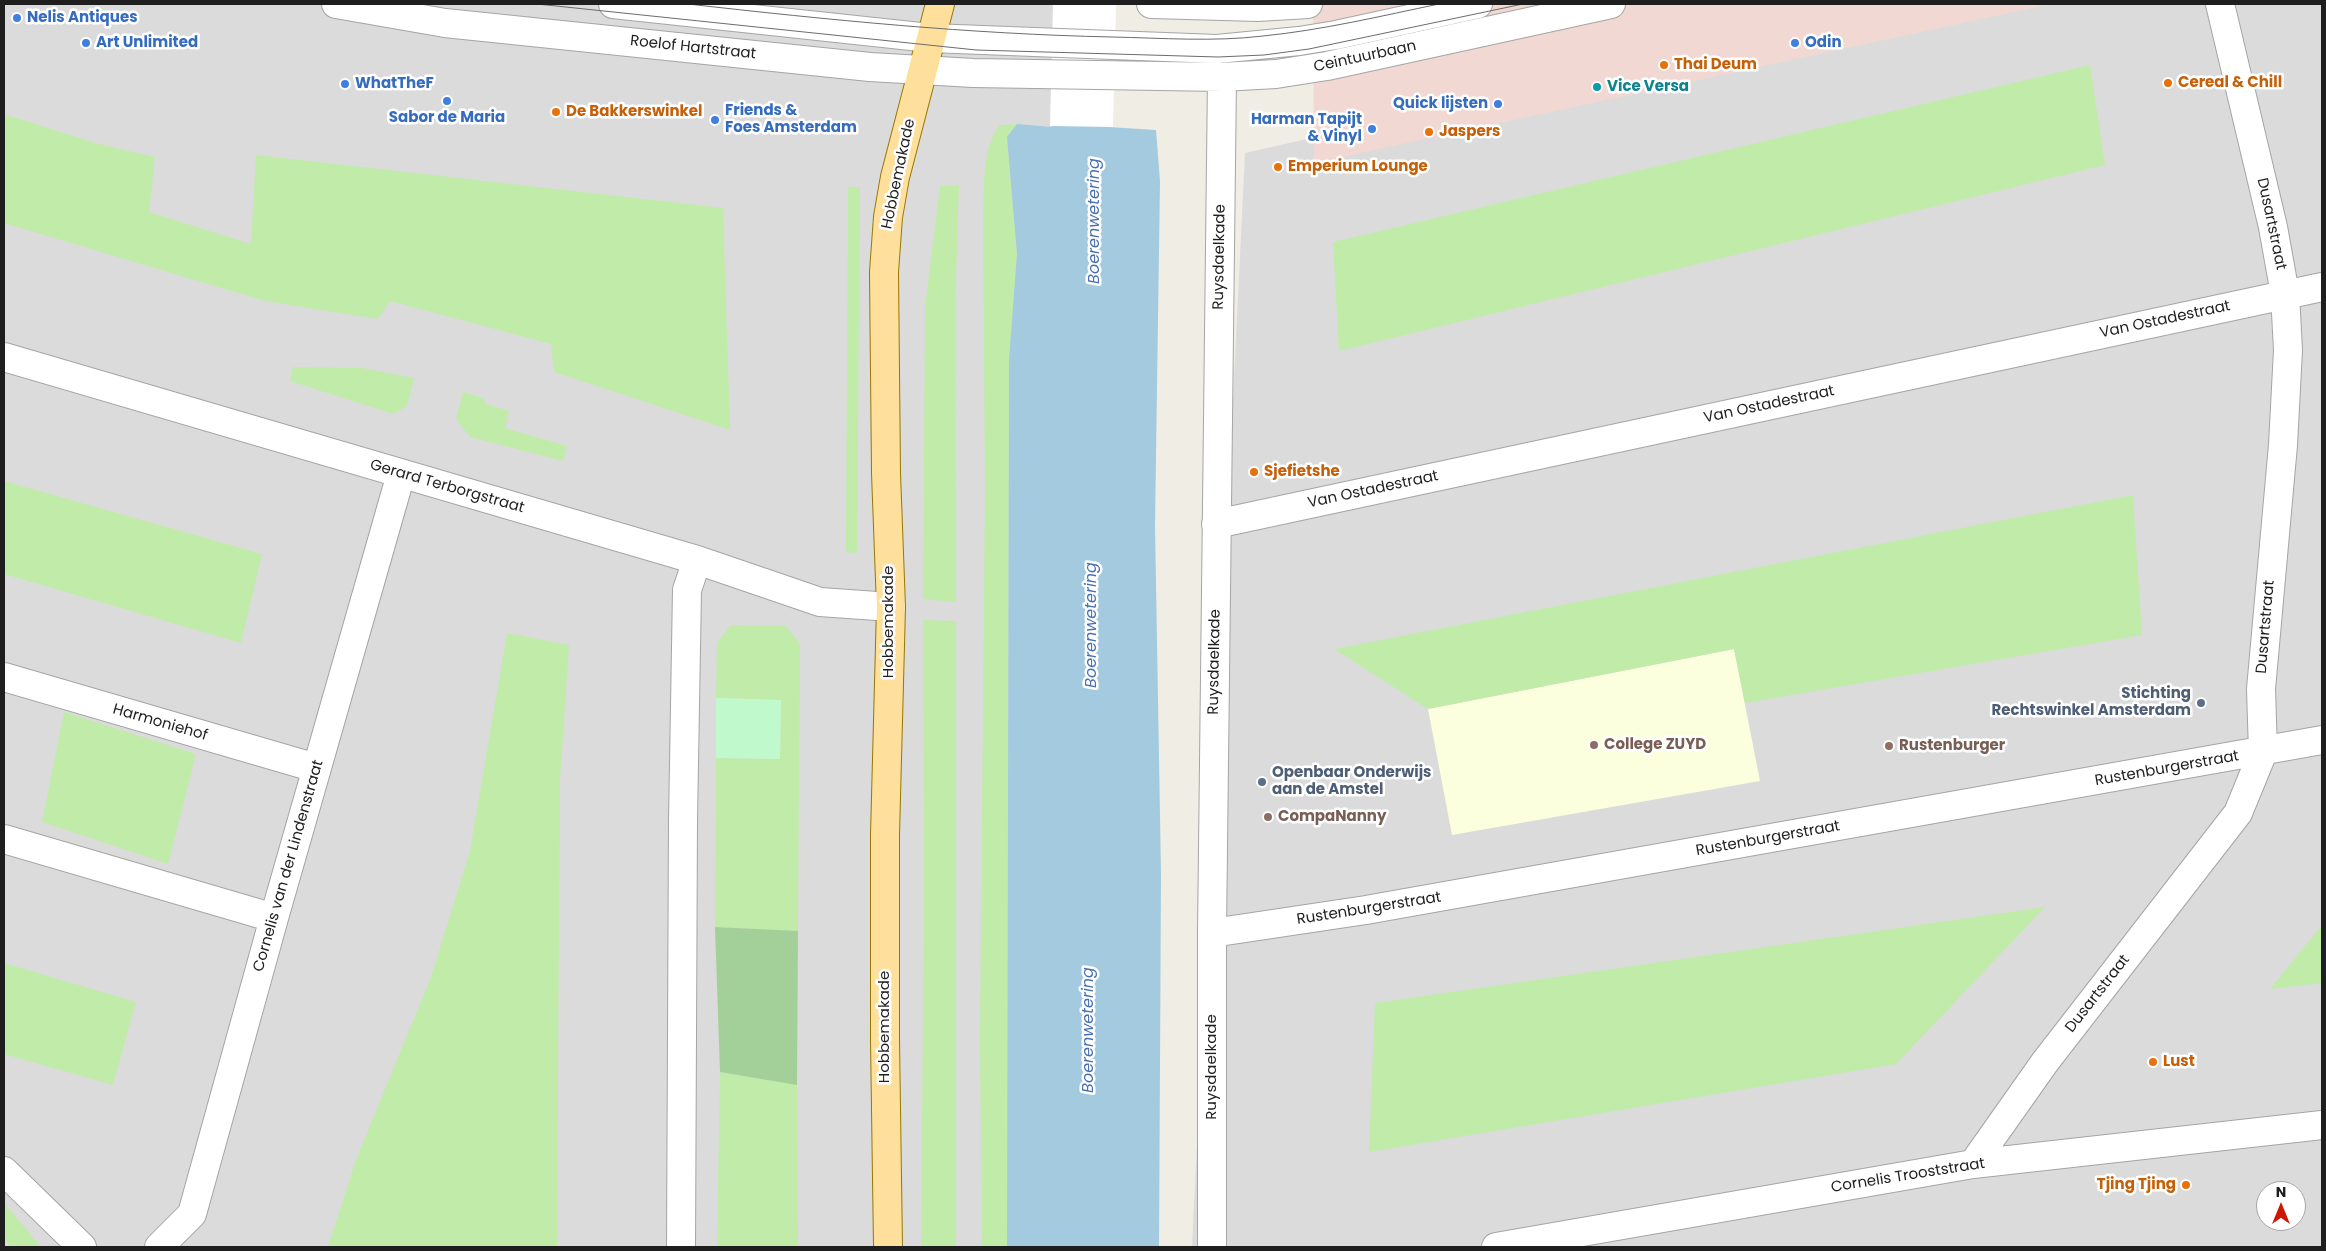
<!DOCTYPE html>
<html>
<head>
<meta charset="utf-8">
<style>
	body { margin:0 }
	#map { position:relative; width:2326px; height:1251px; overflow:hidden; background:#efede4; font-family:Poppins,sans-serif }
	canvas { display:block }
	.frame { position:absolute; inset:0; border:5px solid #1e1e1e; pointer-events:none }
	.north { position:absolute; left:2256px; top:1181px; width:50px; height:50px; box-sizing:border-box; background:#fff; border:1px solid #a5a5a5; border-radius:50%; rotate:0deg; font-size:14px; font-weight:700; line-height:20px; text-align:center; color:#1e1e1e }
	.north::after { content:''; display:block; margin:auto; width:18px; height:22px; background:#cc1800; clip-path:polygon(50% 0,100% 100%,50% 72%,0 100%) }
</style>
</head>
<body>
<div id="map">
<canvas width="2326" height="1251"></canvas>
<div class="frame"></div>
<div class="north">N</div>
</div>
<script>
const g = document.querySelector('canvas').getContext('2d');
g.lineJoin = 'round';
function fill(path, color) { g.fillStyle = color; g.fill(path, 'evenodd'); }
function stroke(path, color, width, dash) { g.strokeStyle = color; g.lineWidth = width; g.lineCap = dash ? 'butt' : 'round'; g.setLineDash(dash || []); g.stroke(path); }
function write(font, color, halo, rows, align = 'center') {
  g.font = font + ' Poppins,sans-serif'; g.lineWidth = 5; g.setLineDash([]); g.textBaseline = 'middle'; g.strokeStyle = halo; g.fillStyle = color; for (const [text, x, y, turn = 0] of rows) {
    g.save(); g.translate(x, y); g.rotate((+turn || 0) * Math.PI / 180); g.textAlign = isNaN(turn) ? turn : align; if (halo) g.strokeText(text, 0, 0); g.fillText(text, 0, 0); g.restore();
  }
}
fill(new Path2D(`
	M 4,4 L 1089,4 L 1072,1247 L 4,1247 Z
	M 1903,4 L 2322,4 L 2322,1247 L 1192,1247 L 1245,153 ZM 2266,1191 L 2296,1191 L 2296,1221 L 2266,1221 Z`), '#dcdbdb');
fill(new Path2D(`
	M 1313,4 L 2051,4 L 1314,163 Z`), '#f1d8d3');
fill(new Path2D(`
	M 1734,649 L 1760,781 L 1452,835 L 1428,709 Z`), '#fbffdd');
fill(new Path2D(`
	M 2090,65 L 2105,165 L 1339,351 L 1333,242 Z
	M 4,114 L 95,143 L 155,157 L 149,212 L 251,244 L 256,155 L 723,208 L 730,430 L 554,372 L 551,344 L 390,301 L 378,319 L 265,301 L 4,223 Z
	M 1017,124 L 1007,137 L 1017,254 L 1009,360 L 1007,1247 L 982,1247 L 980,1038 L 985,489 L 983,216 C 985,188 981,147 1000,125 Z
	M 959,185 L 955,304 L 956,602 L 923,599 L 925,306 L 940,186 Z
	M 848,187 L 860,187 L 857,553 L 846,552 Z
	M 293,367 L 362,368 L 414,378 L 407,406 L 393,414 L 290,381 Z
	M 463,392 L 483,398 L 486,404 L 509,411 L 505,428 L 567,446 L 563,461 L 470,437 L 456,419 Z
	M 4,481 L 262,554 L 241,643 L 4,574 Z
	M 2133,495 L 2142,635 L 1745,703 L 1734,649 L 1428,709 L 1334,649 Z
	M 923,620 L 956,621 L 956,1247 L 921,1247 L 924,898 Z
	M 731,625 L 786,626 L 800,644 L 798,931 L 715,927 L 716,758 L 780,759 L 781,700 L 716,698 L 717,643 Z
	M 507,633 L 569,645 L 560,781 L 557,1247 L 328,1247 L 356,1160 L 431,977 L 470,851 Z
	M 64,712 L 196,754 L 168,864 L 42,822 Z
	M 2045,907 L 1896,1064 L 1369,1152 L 1375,1003 Z
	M 2322,925 L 2322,983 L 2270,989 Z
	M 4,963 L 136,1002 L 113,1085 L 4,1054 Z
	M 720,1072 L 797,1085 L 798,1247 L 717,1247 Z
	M 4,1203 L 41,1247 L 11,1247 L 4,1239 Z`), '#c1eba9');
fill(new Path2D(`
	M 715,927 L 798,931 L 797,1085 L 720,1072 Z`), '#a2d098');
fill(new Path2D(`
	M 716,698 L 781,700 L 780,759 L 716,758 Z`), '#c0facc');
fill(new Path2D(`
	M 1055,4 L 1112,4 L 1108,127 L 1156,130 L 1160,181 L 1155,525 L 1161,875 L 1159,1247 L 1007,1247 L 1009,360 L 1017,254 L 1007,137 L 1017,124 L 1052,127 Z`), '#a3cade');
fill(new Path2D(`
	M 1053,4 L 1116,4 L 1113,127 L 1050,126 Z`), '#fff');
const minor = new Path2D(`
	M 336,4 L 445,23 L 870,67 L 973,73 L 1222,77 L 1276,74 L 1327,66 L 1611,4
	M 613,4 L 930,38 L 1217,49 L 1299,41 L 1336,35 L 1478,4
	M 1151,4 L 1258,7 L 1308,4
	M 4,357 L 697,560 L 820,602 L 891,607
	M 1216,524 L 2322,287
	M 4,677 L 316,768
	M 4,839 L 274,918
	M 1212,933 L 1366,910 L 2322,740
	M 1973,1164 L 2045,1062 L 2238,813 L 2263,752 L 2261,689 L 2283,445 L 2288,350 L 2285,294 L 2273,227 L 2220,4
	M 4,1171 L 82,1247
	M 159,1247 L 192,1214 L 274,918 L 401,474
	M 681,1247 L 683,821 L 687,590 L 697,560
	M 1212,1247 L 1212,933 L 1222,77
	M 1496,1247 L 1973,1164 L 2322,1125`);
const major = new Path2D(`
	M 888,1247 L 885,1040 L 885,835 L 891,607 L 886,473 L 884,272 L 888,217 L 895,177 L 940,4`);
stroke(minor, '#a5a5a5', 30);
stroke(major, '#987800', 30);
stroke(minor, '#fff', 28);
stroke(major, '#fedf9b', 28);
stroke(new Path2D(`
	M 537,4 L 976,50 L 1218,57 L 1264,55 L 1309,49 L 1523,4
	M 688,4 C 829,20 970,34 1112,37 C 1162,38 1213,42 1263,36 C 1323,30 1381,16 1439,4`), '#6c6c6c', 1);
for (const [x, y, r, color] of [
	[17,18,5,"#3f7fe0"],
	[86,43,5,"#3f7fe0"],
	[1795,43,5,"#3f7fe0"],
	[1664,65,5,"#e8710a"],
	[2168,83,5,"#e8710a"],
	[345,84,5,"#3f7fe0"],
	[1597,87,5,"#0f9aa8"],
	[447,101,5,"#3f7fe0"],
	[1498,104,5,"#3f7fe0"],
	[556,112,5,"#e8710a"],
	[715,120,5,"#3f7fe0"],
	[1372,129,5,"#3f7fe0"],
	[1429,132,5,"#e8710a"],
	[1278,167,5,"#e8710a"],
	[1254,472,5,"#e8710a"],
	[2201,703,5,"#5c6f8a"],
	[1594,745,5,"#8d6e63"],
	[1889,746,5,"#8d6e63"],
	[1262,782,5,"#5c6f8a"],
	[1268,817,5,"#8d6e63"],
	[2153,1062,5,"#e8710a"],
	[2186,1185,5,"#e8710a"]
]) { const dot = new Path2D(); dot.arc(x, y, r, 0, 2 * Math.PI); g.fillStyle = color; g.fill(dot); stroke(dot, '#fff', 2); }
write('bold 15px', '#366cbe', '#fff', [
	["Nelis Antiques",27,18],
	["Art Unlimited",96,43],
	["Odin",1805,43],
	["WhatTheF",355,84],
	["Quick lijsten",1488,104,"right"],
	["Friends &",725,111],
	["Foes Amsterdam",725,128],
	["Sabor de Maria",447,118,"center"],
	["Harman Tapijt",1362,120,"right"],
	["& Vinyl",1362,137,"right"]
], 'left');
write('15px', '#1e1e1e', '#fff', [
	["Roelof Hartstraat",693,48,6],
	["Ceintuurbaan",1365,57,-12],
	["Hobbemakade",899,174,-78],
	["Dusartstraat",2271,224,78],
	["Ruysdaelkade",1220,257,-89],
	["Van Ostadestraat",2165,320,-12],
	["Van Ostadestraat",1769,405,-12],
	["Gerard Terborgstraat",447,487,16],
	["Van Ostadestraat",1373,490,-12],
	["Hobbemakade",889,622,-90],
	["Dusartstraat",2266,627,-85],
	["Ruysdaelkade",1215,662,-89],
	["Harmoniehof",160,723,16],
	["Rustenburgerstraat",2167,769,-10],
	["Rustenburgerstraat",1768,839,-10],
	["Cornelis van der Lindenstraat",289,866,-74],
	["Rustenburgerstraat",1369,909,-9],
	["Dusartstraat",2098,994,-52],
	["Hobbemakade",885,1027,-90],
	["Ruysdaelkade",1212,1067,-90],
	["Cornelis Trooststraat",1908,1176,-9]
]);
write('bold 15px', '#c56008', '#fff', [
	["Thai Deum",1674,65],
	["Cereal & Chill",2178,83],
	["De Bakkerswinkel",566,112],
	["Jaspers",1439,132],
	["Emperium Lounge",1288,167],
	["Sjefietshe",1264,472],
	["Lust",2163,1062],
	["Tjing Tjing",2176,1185,"right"]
], 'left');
write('bold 15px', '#0d838f', '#fff', [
	["Vice Versa",1607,87]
], 'left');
write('bold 15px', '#4e5e75', '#fff', [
	["Stichting",2191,694],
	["Rechtswinkel Amsterdam",2191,711],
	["Openbaar Onderwijs",1272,773,"left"],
	["aan de Amstel",1272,790,"left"]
], 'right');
write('bold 15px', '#785e54', '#fff', [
	["College ZUYD",1604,745],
	["Rustenburger",1899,746],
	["CompaNanny",1278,817]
], 'left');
write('italic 16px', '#4870b0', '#fff', [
	["Boerenwetering",1095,221,-90],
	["Boerenwetering",1092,625,-90],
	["Boerenwetering",1089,1030,-90]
]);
</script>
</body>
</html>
